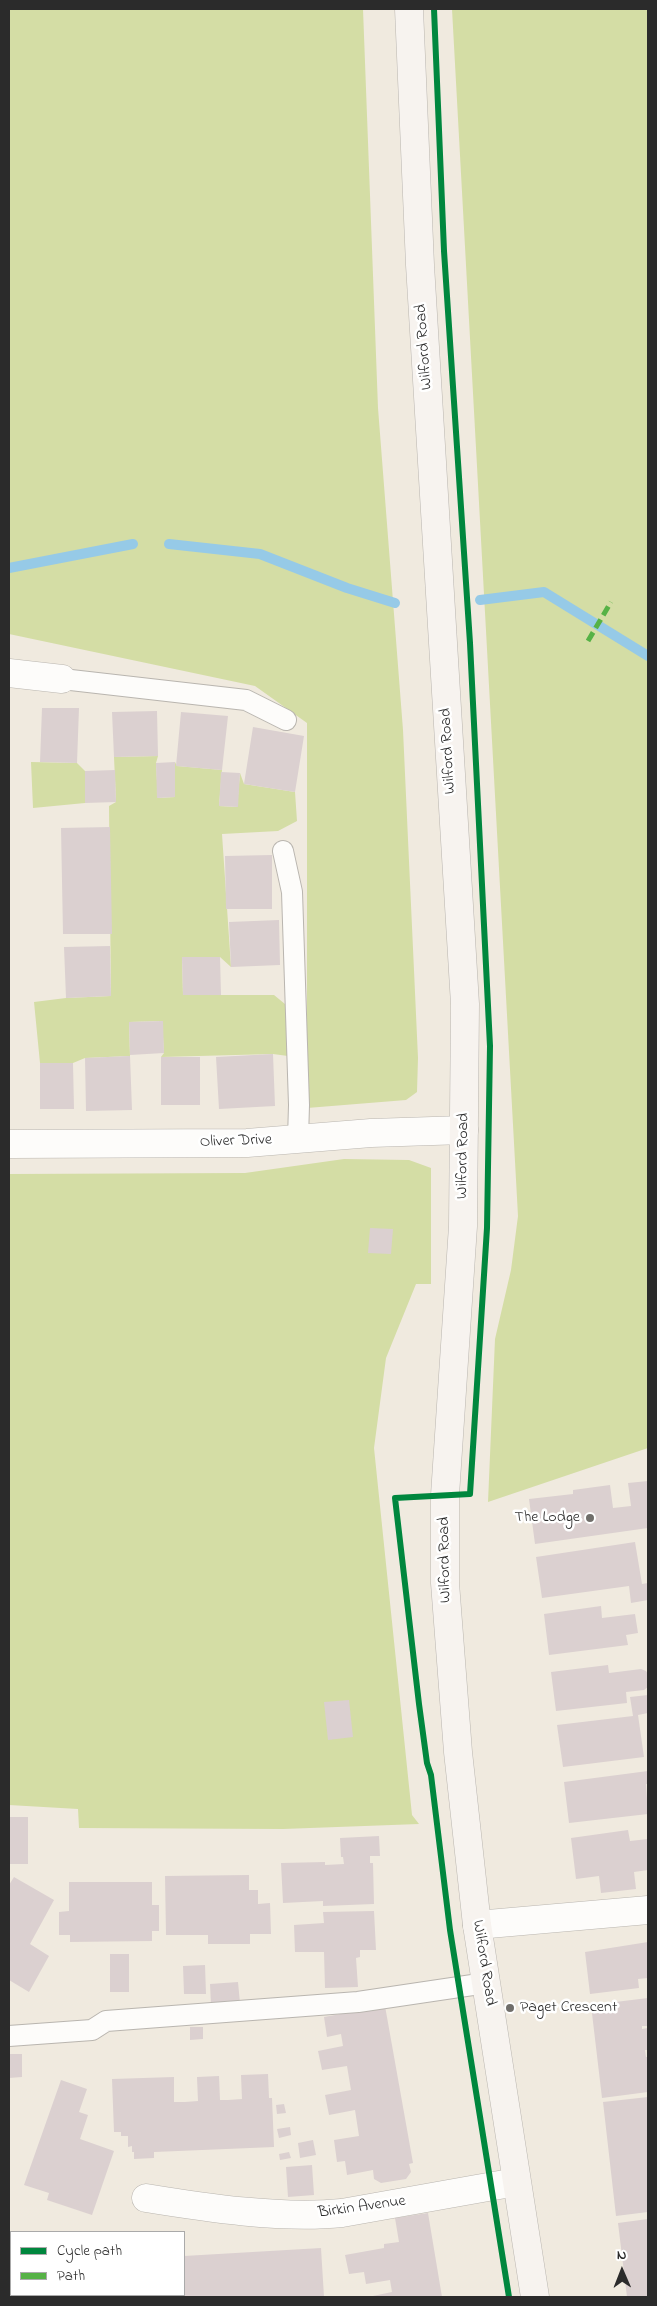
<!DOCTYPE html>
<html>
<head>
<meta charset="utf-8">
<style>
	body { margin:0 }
	#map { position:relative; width:657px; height:2306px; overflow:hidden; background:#f0eadf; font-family:"Indie Flower",sans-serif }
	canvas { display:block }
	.frame { position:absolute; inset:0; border:10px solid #2b2b2b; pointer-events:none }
	.legend { position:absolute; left:10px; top:2231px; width:175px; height:65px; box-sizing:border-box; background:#fff; border:1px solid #aaa; margin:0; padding:6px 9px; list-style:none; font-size:15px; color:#2b2b2b }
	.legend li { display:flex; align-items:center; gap:10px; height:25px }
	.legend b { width:25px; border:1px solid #aaa }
	.north { position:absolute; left:597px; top:2246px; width:50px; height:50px; -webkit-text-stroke:4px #fff; paint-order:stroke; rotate:359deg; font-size:14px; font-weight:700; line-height:20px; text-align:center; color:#2b2b2b }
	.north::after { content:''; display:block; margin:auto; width:18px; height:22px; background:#2b2b2b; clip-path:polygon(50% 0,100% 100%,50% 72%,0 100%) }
</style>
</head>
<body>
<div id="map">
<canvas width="657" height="2306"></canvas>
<div class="frame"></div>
<ul class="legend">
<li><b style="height:6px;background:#00873e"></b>Cycle path</li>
<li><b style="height:6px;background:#56b246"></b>Path</li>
</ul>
<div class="north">N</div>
</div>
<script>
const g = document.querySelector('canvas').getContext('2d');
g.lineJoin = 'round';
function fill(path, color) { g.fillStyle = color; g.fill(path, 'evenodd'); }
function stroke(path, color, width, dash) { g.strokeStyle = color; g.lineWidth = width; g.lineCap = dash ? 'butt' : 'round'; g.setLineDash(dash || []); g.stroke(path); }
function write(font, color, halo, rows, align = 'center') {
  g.font = font + ' "Indie Flower",sans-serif'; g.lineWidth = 5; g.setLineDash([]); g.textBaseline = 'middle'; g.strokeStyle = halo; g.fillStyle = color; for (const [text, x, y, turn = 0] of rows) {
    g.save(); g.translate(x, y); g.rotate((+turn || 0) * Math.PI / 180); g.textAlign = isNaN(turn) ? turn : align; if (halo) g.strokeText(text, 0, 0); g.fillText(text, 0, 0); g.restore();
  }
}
fill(new Path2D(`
	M 9,9 L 363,9 L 378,408 L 403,730 L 418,1058 L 417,1092 L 406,1100 L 307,1108 L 307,723 L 255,686 L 9,634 Z
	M 452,9 L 648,9 L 648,1448 L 488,1502 L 495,1339 L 511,1270 L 518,1216 Z
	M 158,756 L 156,763 L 158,798 L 175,797 L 175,762 L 177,766 L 222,770 L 219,806 L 237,807 L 240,773 L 244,784 L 295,792 L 297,821 L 278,831 L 222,834 L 231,967 L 220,957 L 182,957 L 183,995 L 274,995 L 285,1004 L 290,1034 L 288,1056 L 273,1054 L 161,1057 L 164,1053 L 162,1021 L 129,1022 L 130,1056 L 85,1058 L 73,1063 L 40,1063 L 34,1002 L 66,998 L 111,996 L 109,806 L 116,802 L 114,757 Z
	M 31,762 L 77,763 L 85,771 L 85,803 L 33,808 Z
	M 344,1159 L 409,1160 L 431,1168 L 431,1284 L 416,1284 L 386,1358 L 374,1448 L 412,1815 L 419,1824 L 283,1829 L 79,1828 L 78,1809 L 9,1805 L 9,1174 L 245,1173 Z`), '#d4dda5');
stroke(new Path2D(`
	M 169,544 L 260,554 L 347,588 L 395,603
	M 9,568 L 133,544
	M 480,600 L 544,592 L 648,656`), '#96cae7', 10);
fill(new Path2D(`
	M 42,708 L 79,708 L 77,763 L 40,762 Z
	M 157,711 L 158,756 L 114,757 L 112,712 Z
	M 181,712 L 228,716 L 222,770 L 176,766 Z
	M 253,727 L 304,736 L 295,792 L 244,784 Z
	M 175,762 L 175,797 L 157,798 L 156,763 Z
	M 115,770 L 116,802 L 85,803 L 85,771 Z
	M 221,772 L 240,773 L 238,807 L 219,806 Z
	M 110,827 L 112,934 L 63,934 L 61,828 Z
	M 272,855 L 272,909 L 226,909 L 225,856 Z
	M 279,920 L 280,965 L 231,967 L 229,922 Z
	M 110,946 L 111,996 L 66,998 L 64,947 Z
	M 182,957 L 220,957 L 221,995 L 183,995 Z
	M 163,1021 L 164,1053 L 130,1055 L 129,1022 Z
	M 273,1054 L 275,1106 L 219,1109 L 216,1057 Z
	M 130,1056 L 132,1110 L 86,1111 L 85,1058 Z
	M 161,1057 L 200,1057 L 200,1105 L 161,1105 Z
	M 40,1063 L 73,1063 L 74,1109 L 40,1109 Z
	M 370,1228 L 393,1229 L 391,1254 L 368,1253 Z
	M 648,1481 L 648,1528 L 535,1544 L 529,1499 L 573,1494 L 573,1490 L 610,1485 L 613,1508 L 631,1506 L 628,1483 Z
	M 635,1542 L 642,1584 L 648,1583 L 648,1600 L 631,1603 L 629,1586 L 542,1598 L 536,1557 Z
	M 601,1606 L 602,1618 L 635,1614 L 638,1633 L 626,1635 L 628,1645 L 549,1655 L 544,1614 Z
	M 608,1665 L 609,1673 L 641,1669 L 646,1671 L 648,1674 L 648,1687 L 644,1690 L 626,1692 L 627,1703 L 556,1711 L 551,1672 Z
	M 648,1695 L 648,1713 L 638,1715 L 644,1757 L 563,1767 L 557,1725 L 633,1716 L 630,1697 Z
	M 349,1700 L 353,1737 L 328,1740 L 324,1702 Z
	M 648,1771 L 648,1784 L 646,1784 L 648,1814 L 569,1823 L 564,1782 Z
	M 9,1817 L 28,1817 L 28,1864 L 9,1864 Z
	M 628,1830 L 630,1841 L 648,1839 L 648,1870 L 634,1872 L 636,1889 L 601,1893 L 599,1876 L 576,1879 L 571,1838 Z
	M 379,1836 L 380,1856 L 370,1856 L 370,1863 L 373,1863 L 374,1904 L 323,1906 L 323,1901 L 283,1903 L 281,1863 L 325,1862 L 325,1865 L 344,1864 L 343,1857 L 341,1857 L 340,1838 Z
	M 249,1875 L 249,1890 L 258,1890 L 258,1904 L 270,1903 L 271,1934 L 250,1934 L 250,1944 L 208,1944 L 208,1935 L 166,1935 L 165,1876 Z
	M 14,1877 L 54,1900 L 30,1944 L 49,1956 L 29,1992 L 9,1980 L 9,1885 Z
	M 69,1882 L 152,1882 L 152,1905 L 159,1905 L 159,1931 L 152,1931 L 152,1941 L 70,1942 L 70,1935 L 59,1935 L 59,1912 L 69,1911 Z
	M 374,1911 L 376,1950 L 360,1950 L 360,1957 L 356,1958 L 358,1987 L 325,1988 L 324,1952 L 295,1952 L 294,1925 L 324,1923 L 323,1912 Z
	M 648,1942 L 648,1978 L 638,1979 L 639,1988 L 590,1994 L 585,1952 Z
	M 110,1954 L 129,1954 L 129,1992 L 110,1992 Z
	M 205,1965 L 206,1994 L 184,1994 L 183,1966 Z
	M 238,1982 L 240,2003 L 211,2005 L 210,1984 Z
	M 648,1998 L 648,2026 L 642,2026 L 642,2029 L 648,2028 L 648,2050 L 645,2050 L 646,2057 L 648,2057 L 648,2092 L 602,2098 L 591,2005 Z
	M 385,2006 L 413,2163 L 409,2164 L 411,2172 L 406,2179 L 381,2183 L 374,2179 L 373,2170 L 347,2175 L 345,2161 L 337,2162 L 334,2140 L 359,2136 L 355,2110 L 329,2115 L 325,2095 L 351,2090 L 347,2066 L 322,2070 L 318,2051 L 343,2046 L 341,2034 L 327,2037 L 324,2017 Z
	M 190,2027 L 203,2027 L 203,2039 L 190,2040 Z
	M 9,2054 L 22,2054 L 22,2077 L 9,2078 Z
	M 268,2074 L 269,2098 L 272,2098 L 274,2147 L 154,2152 L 154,2158 L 134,2159 L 134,2152 L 132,2152 L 132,2146 L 128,2147 L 128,2136 L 121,2136 L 121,2132 L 114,2132 L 112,2079 L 174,2077 L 174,2102 L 185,2102 L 198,2101 L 197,2077 L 219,2076 L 220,2100 L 228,2100 L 242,2099 L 241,2075 Z
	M 61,2080 L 87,2089 L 79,2112 L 88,2115 L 80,2139 L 114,2151 L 92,2215 L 47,2200 L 49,2193 L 24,2185 Z
	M 648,2097 L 648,2212 L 616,2216 L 603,2102 Z
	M 284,2104 L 286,2113 L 277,2114 L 276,2105 Z
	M 290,2127 L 291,2135 L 279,2138 L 277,2129 Z
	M 313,2140 L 316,2155 L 300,2158 L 298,2143 Z
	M 289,2152 L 291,2158 L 280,2160 L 279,2154 Z
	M 312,2165 L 314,2195 L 288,2197 L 286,2167 Z
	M 428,2213 L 442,2297 L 368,2297 L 392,2292 L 390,2280 L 366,2284 L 364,2272 L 349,2274 L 345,2255 L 384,2248 L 384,2244 L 399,2242 L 395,2218 Z
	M 648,2219 L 648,2297 L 627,2297 L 618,2223 Z
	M 9,2248 L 11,2249 L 11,2269 L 9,2268 Z
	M 321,2248 L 324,2297 L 144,2297 L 144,2295 L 184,2295 L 184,2256 Z
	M 23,2295 L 45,2295 L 44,2297 L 28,2297 Z
	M 62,2295 L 129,2295 L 128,2297 L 61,2297 Z`), '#dbd0d0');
const service = new Path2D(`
	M 62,679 L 246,700 L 286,720
	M 283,851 L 292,892 L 299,1105 L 298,1139
	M 9,2036 L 92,2030 L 106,2021 L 358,2002 L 486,1983`);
const minor = new Path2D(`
	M 9,673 L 62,679
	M 9,1144 L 247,1143 L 371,1133 L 464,1130
	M 477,1925 L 648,1910
	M 146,2198 C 207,2208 281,2219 342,2213 L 516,2182`);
const secondary = new Path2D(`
	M 409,9 L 420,265 L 465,1004 L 463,1226 L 445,1495 L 445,1583 L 458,1752 L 477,1925 L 535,2297`);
stroke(service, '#b9b5af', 22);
stroke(minor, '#b9b5af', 29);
stroke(secondary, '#b9b5af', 29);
stroke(service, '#fdfcfa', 20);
stroke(minor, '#fdfcfa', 28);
stroke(secondary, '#f7f3ef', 28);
stroke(new Path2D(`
	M 588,641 L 611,602`), '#56b246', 5, [10, 5]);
stroke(new Path2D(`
	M 434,9 L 444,251 L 470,643 L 490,1046 L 487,1228 L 470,1494 L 395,1498 L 419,1704 L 427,1763 L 431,1775 L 450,1930 L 509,2297`), '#00873e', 6);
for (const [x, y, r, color] of [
	[590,1518,5,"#706e6a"],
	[510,2008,5,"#706e6a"]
]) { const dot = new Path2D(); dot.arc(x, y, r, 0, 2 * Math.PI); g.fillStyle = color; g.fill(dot); stroke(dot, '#fff', 2); }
write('16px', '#2b2b2b', '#fff', [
	["Wilford Road",425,347,-94],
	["Wilford Road",449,751,-93],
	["Oliver Drive",236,1142,-2],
	["Wilford Road",464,1156,-89],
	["Wilford Road",446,1560,-91],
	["Wilford Road",483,1963,81],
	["Birkin Avenue",362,2208,-8]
]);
write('16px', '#2b2b2b', '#fff', [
	["The Lodge",580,1518],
	["Paget Crescent",520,2008,"left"]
], 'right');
</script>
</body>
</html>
